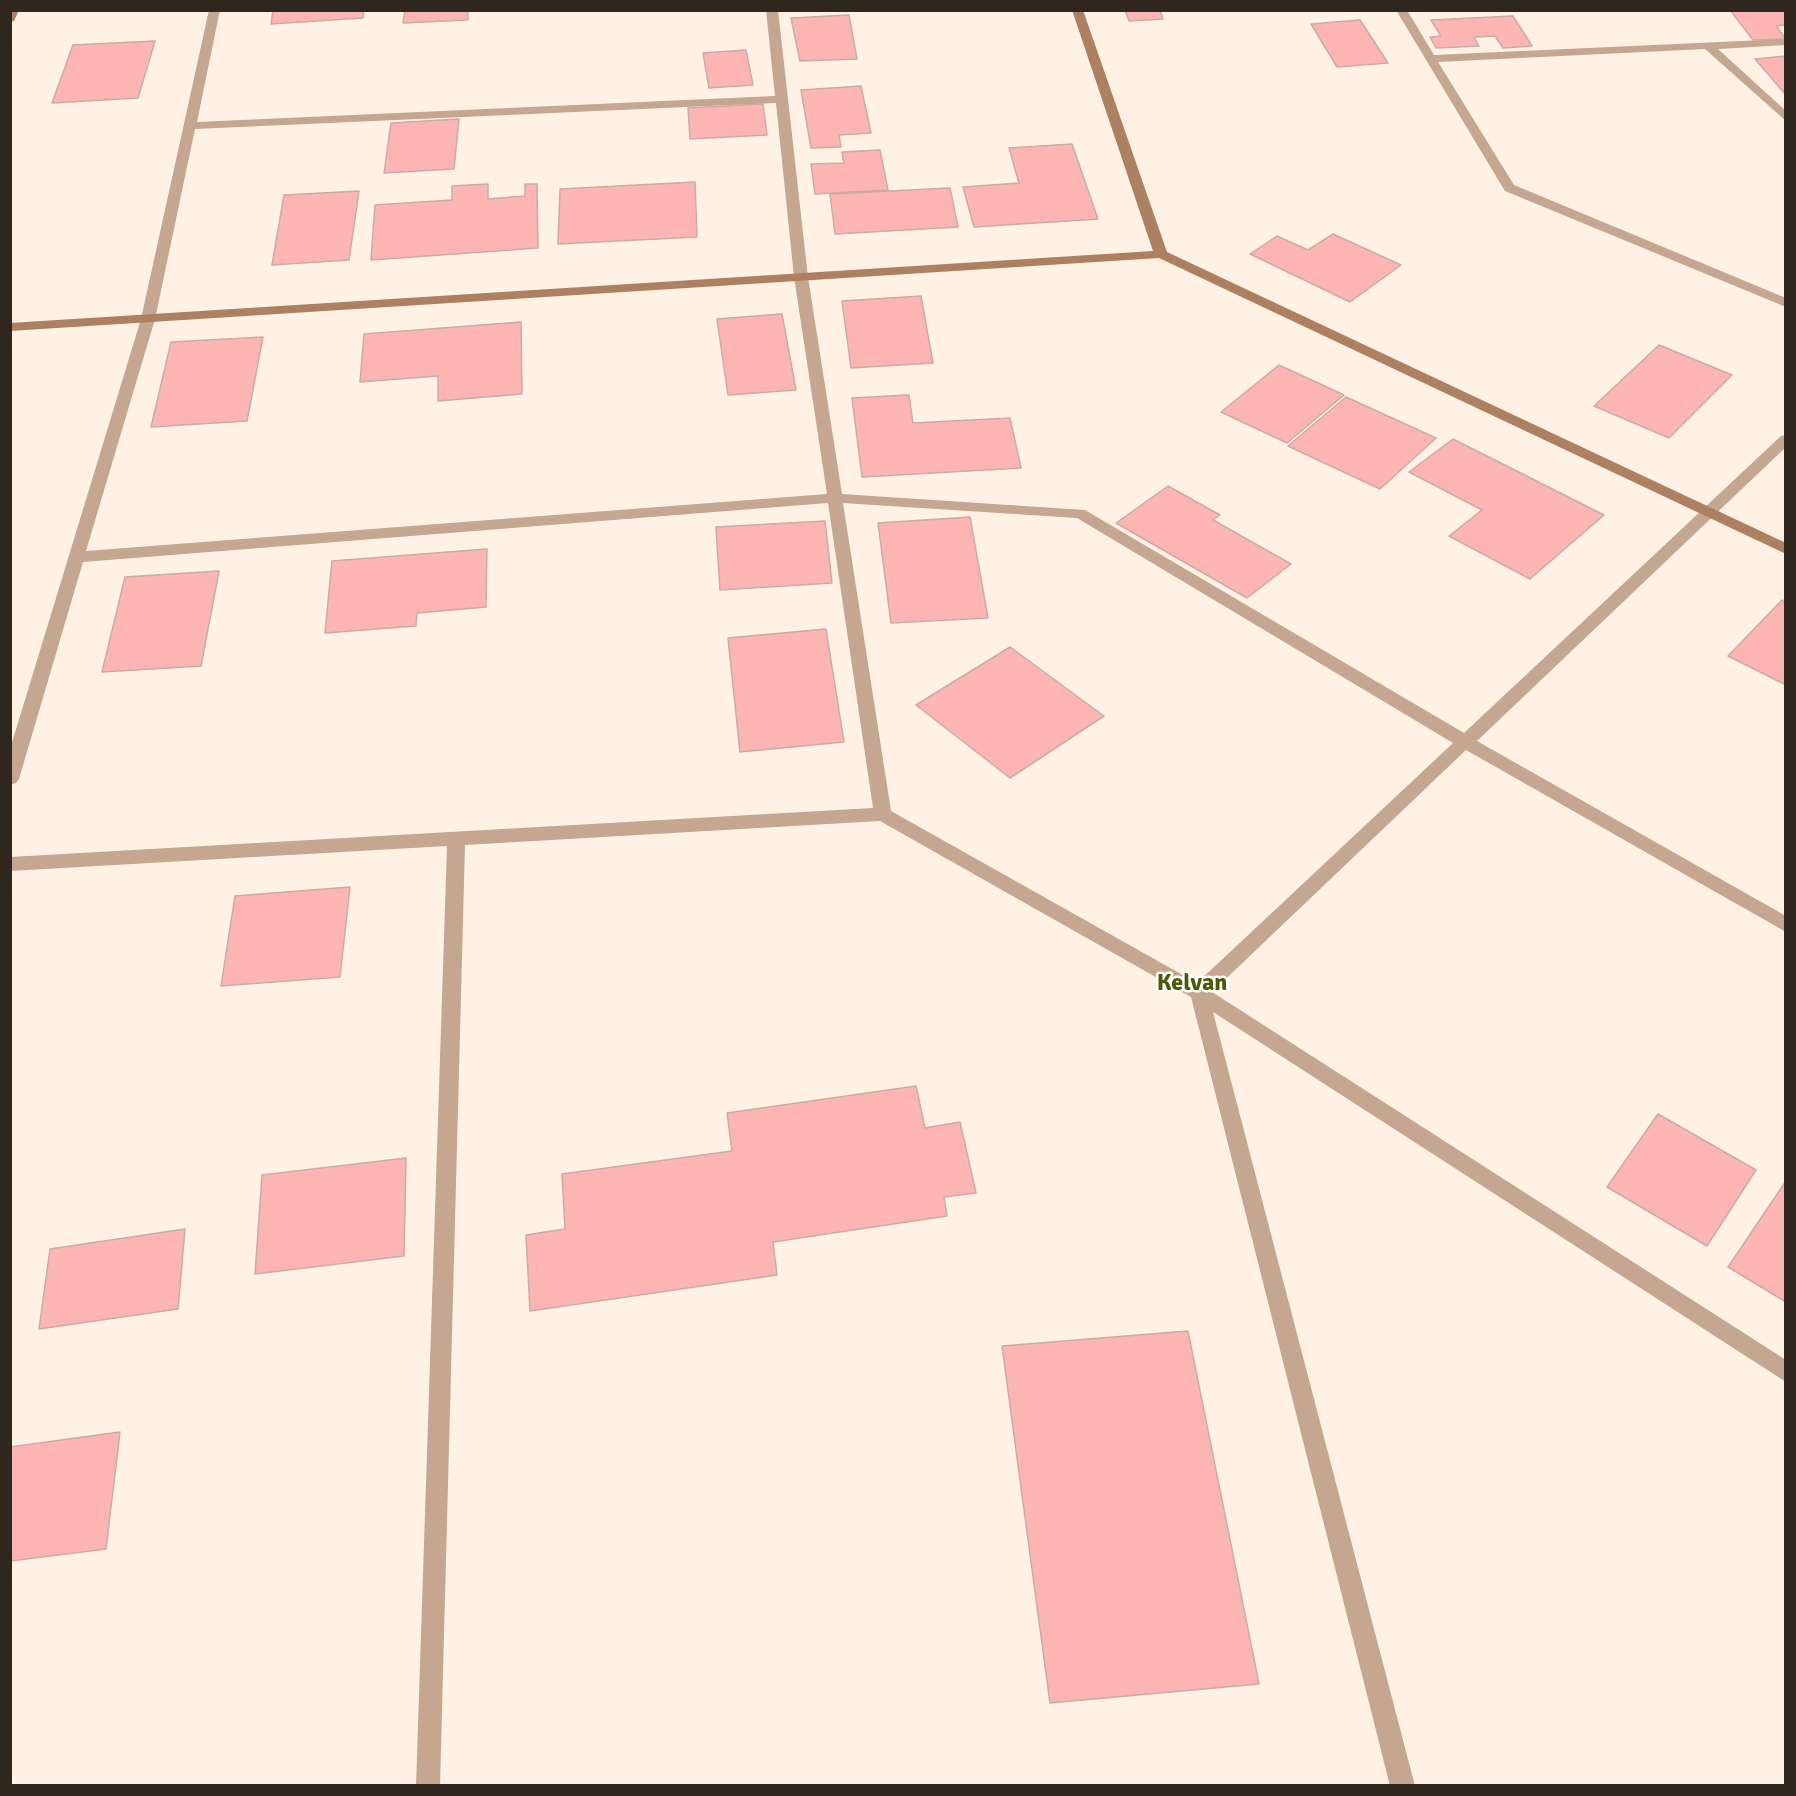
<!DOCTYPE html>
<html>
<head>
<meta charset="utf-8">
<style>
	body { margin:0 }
	#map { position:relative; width:1796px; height:1796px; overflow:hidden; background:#fff1e3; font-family:Signika,sans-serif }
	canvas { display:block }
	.frame { position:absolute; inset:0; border:12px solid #2f271d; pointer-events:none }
</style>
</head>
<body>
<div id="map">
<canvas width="1796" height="1796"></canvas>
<div class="frame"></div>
</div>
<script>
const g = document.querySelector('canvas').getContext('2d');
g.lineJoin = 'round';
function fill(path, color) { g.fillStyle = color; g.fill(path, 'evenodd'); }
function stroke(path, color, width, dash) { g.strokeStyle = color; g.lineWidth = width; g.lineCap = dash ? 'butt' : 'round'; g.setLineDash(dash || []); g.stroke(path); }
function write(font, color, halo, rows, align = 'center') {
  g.font = font + ' Signika,sans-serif'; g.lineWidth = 5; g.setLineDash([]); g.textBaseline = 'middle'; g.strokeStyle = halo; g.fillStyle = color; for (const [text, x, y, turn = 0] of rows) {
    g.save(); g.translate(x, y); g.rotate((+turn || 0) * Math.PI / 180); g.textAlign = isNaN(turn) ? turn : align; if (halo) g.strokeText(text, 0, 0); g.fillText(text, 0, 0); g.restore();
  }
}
const building = new Path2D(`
	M 273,10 L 364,10 L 363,18 L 271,24 Z
	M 405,10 L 468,10 L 468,20 L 403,23 Z
	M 1125,10 L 1160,10 L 1163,19 L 1129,21 Z
	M 1730,10 L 1786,10 L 1786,25 L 1776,26 L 1786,39 L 1753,40 Z
	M 849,15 L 857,59 L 800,61 L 791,18 Z
	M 1513,16 L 1532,46 L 1503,48 L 1495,36 L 1474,37 L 1479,46 L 1436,48 L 1430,37 L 1441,36 L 1431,20 Z
	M 1360,20 L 1388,63 L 1337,67 L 1311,24 Z
	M 155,41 L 138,98 L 52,103 L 73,45 Z
	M 746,50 L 753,85 L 709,88 L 703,53 Z
	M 1786,56 L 1786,95 L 1755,59 Z
	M 861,86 L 871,133 L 839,135 L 841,147 L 811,148 L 801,90 Z
	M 763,104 L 767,135 L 690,139 L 688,108 Z
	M 459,119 L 454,169 L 384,173 L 391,123 Z
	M 1072,144 L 1098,219 L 974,227 L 963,187 L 1019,183 L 1009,148 Z
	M 880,150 L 888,190 L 815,194 L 811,164 L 844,163 L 842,152 Z
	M 695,182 L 697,237 L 558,244 L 560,189 Z
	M 488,184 L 488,199 L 525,196 L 525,184 L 537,184 L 538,248 L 371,260 L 375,205 L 452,200 L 452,186 Z
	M 950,188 L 958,227 L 835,234 L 830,194 Z
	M 359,191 L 349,260 L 272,265 L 284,195 Z
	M 1333,234 L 1401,265 L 1350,302 L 1250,254 L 1277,236 L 1308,250 Z
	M 921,296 L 933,363 L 851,368 L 842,301 Z
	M 782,314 L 796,390 L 728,395 L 717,319 Z
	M 521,322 L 522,394 L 438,401 L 438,376 L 360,382 L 364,334 Z
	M 263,337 L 247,421 L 151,427 L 171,342 Z
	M 1659,345 L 1732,375 L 1669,438 L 1594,406 Z
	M 1279,365 L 1344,395 L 1287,443 L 1221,412 Z
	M 909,395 L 913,423 L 1010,418 L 1021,468 L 862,477 L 852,398 Z
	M 1346,397 L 1436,438 L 1380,489 L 1288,446 Z
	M 1453,439 L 1604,515 L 1530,579 L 1449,536 L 1482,510 L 1409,472 Z
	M 1168,486 L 1220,515 L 1213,520 L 1291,564 L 1247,598 L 1116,523 Z
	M 970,517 L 988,618 L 891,623 L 878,523 Z
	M 825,521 L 832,583 L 720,590 L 716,527 Z
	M 487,549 L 486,607 L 417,613 L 416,626 L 325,633 L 332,561 Z
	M 219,571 L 201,666 L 102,672 L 125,577 Z
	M 1782,600 L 1786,602 L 1786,685 L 1728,656 Z
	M 826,629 L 844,742 L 740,752 L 728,638 Z
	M 1010,647 L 1104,716 L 1010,778 L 916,705 Z
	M 350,887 L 340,977 L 221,986 L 235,896 Z
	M 916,1086 L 925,1128 L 960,1122 L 976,1193 L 944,1197 L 947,1216 L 773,1242 L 777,1275 L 530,1311 L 526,1235 L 565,1229 L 562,1174 L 732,1151 L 727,1113 Z
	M 1658,1114 L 1756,1170 L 1707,1246 L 1607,1187 Z
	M 406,1158 L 404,1256 L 255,1274 L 262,1175 Z
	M 1786,1181 L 1786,1302 L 1728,1267 Z
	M 185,1229 L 178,1309 L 39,1329 L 50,1249 Z
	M 1188,1331 L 1259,1684 L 1050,1703 L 1002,1346 Z
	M 120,1432 L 106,1549 L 10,1561 L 10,1447 Z`);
fill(building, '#fcb5b2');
stroke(building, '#ccaaa8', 1.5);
fill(new Path2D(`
	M 209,10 L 220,10 L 197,122 L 775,96 L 766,10 L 778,10 L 808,277 L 842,494 L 1085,510 L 1464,733 L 1781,436 L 1786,435 L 1786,447 L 1477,741 L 1786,916 L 1786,932 L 1466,750 L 1212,992 L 1786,1360 L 1786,1382 L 1213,1012 L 1415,1786 L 1390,1786 L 1191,997 L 880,821 L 465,845 L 440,1786 L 416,1786 L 447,846 L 10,871 L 10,857 L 873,808 L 828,503 L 83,562 L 19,779 L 16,783 L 10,785 L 10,749 L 141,319 ZM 776,103 L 794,277 L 827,494 L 86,551 L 155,319 L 195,129 ZM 843,503 L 1077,518 L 1453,743 L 1197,983 L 891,811 Z
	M 1396,10 L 1407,10 L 1434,55 L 1786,39 L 1786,45 L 1718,49 L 1786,111 L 1786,121 L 1705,49 L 1438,62 L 1514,185 L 1786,298 L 1786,307 L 1505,191 Z`), '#c5a690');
fill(new Path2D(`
	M 10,10 L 19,10 L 14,21 L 10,22 Z
	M 1072,10 L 1083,10 L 1167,252 L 1786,543 L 1786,554 L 1159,258 L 10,331 L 10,323 L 1153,251 Z`), '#ac8060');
write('bold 24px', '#4a5a09', '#fff', [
	["Kelvan",1192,984]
]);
</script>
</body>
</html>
